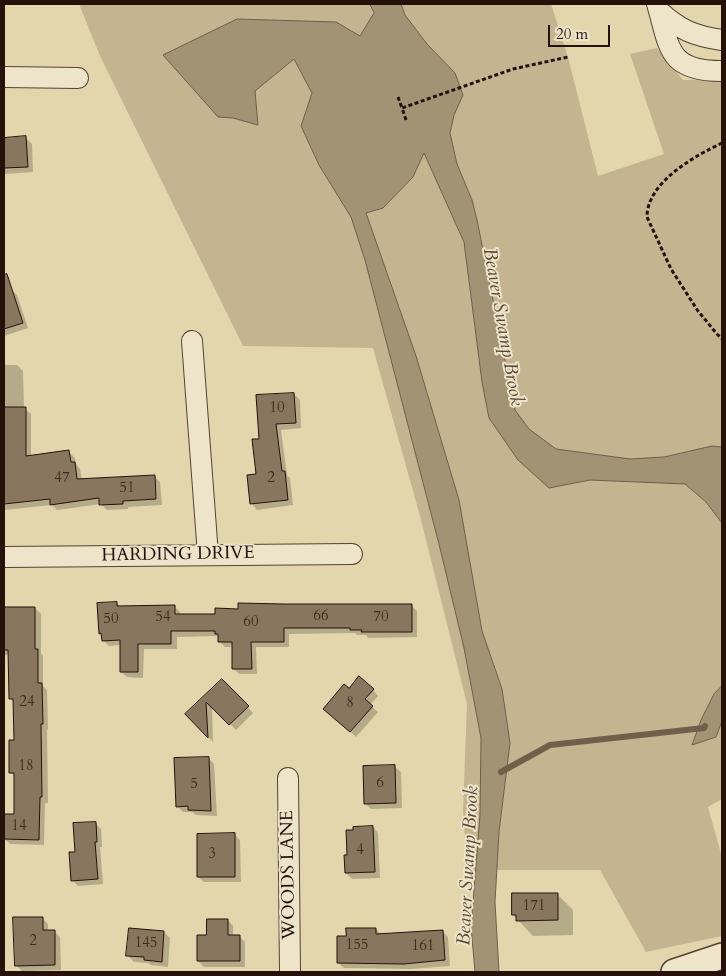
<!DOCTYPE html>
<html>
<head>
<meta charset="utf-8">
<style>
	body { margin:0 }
	#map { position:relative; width:726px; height:976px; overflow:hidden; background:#e4d6ac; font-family:Cardo,serif }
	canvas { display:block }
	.frame { position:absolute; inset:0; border:5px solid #25110a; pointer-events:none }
	.scale { position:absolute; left:548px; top:25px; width:62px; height:22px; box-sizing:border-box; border:2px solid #25110a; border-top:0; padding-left:6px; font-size:15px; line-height:18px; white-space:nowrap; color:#25110a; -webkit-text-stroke:4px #ede4c9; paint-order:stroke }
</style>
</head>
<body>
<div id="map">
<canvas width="726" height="976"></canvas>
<div class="frame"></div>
<div class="scale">20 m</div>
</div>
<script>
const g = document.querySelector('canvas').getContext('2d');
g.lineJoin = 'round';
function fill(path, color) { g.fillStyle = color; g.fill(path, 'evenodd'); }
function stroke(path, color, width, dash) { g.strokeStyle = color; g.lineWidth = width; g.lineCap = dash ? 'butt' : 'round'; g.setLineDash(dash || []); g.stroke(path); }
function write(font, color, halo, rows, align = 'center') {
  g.font = font + ' Cardo,serif'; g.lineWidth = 4; g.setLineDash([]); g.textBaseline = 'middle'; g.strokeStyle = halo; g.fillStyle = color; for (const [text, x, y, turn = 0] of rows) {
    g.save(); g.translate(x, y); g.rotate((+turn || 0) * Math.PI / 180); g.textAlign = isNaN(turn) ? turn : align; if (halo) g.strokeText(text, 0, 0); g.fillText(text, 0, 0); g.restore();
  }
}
fill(new Path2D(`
	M 79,4 L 551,4 L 568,57 L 598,176 L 664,154 L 630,54 L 657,48 L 683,80 L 722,79 L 722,799 L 708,807 L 722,857 L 722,936 L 646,952 L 600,870 L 467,870 L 463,811 L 467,704 L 420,516 L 373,348 L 243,346 L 100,56 Z`), '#c4b590');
const water = new Path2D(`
	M 370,4 L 401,4 L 405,15 L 427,44 L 455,73 L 463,95 L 454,115 L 450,133 L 457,164 L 472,200 L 477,220 L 515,410 L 529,429 L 556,449 L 630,459 L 664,457 L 712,446 L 722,447 L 722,523 L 706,502 L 685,484 L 590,480 L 549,488 L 518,460 L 489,418 L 482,382 L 464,242 L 424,153 L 413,177 L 383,208 L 366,213 L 416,356 L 459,500 L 482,631 L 502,689 L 510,743 L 499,832 L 495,902 L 499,972 L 475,972 L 471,927 L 480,815 L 481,738 L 464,648 L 439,544 L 365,260 L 351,217 L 319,165 L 301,126 L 312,93 L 294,59 L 255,91 L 258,125 L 233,118 L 218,117 L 163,55 L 237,19 L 336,22 L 360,36 L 374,13 Z
	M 722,686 L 722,721 L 716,737 L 692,745 L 701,720 L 714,694 Z`);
fill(water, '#a39375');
stroke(water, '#715f4a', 1);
fill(new Path2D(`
	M 26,138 L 32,144 L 33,172 L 4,174 L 4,139 Z
	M 11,289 L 17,295 L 28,328 L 4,336 L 4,292 Z
	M 4,365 L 17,365 L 23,371 L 24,408 L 31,414 L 31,456 L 69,452 L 75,458 L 76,464 L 80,469 L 82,480 L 154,476 L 160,482 L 162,505 L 128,507 L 128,509 L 107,510 L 101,504 L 57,510 L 52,505 L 4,510 Z
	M 294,394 L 300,400 L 301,428 L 281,430 L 287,475 L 290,478 L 293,505 L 257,510 L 252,504 L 248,476 L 257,475 L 260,440 Z
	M 117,603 L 121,607 L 174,606 L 180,612 L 180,616 L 411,605 L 417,611 L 417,637 L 368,638 L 366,635 L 357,635 L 355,633 L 289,634 L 289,647 L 256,647 L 257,674 L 239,674 L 233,668 L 233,647 L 225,647 L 219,641 L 219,636 L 177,637 L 177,649 L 144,649 L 143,678 L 127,677 L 121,672 L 121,645 L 109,646 L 103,640 L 103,636 L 100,633 Z
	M 4,608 L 35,608 L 41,614 L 41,653 L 43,656 L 43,686 L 47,690 L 48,729 L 47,730 L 48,803 L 45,803 L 44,845 L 10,844 L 4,839 L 15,815 L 15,777 L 11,773 L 16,741 L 15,703 L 10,698 L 9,655 L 4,655 Z
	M 222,680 L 253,713 L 236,730 L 212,706 L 213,742 L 187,714 Z
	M 349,690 L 373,690 L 378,696 L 370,705 L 378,712 L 356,737 L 330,714 Z
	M 208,758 L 214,764 L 217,816 L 196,815 L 192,812 L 183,812 L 177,806 Z
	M 395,767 L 401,772 L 402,808 L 371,809 L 365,803 Z
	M 95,823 L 101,829 L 102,847 L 100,847 L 103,884 L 78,886 L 72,880 L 76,853 Z
	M 373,827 L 378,833 L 380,878 L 352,879 L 346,873 L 348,856 Z
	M 234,834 L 240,840 L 241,882 L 204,882 L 198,877 Z
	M 557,894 L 573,910 L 573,935 L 533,936 L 513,915 Z
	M 42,918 L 48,924 L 48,931 L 54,931 L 60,937 L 61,970 L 22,971 L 16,965 Z
	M 228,920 L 233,926 L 233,936 L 239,936 L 245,942 L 245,967 L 204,967 L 198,961 L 208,936 Z
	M 376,929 L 382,935 L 442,931 L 448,937 L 450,966 L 411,969 L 344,968 L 338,963 Z
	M 164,932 L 170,938 L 168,967 L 151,965 L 148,963 L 134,962 L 128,956 Z`), '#0003');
stroke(new Path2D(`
	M 501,772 L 550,745 L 704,728 L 705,726`), '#715f4a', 6);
const building = new Path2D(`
	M 26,136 L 28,167 L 4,168 L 4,138 Z
	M 7,274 L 23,323 L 4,329 L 4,275 Z
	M 294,393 L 296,423 L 276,424 L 282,471 L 285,471 L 288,500 L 250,504 L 247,475 L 256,474 L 252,439 L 259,439 L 256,395 Z
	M 4,407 L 26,407 L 26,456 L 69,450 L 71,462 L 75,462 L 77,479 L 155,475 L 156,499 L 123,501 L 123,504 L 99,505 L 99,498 L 50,505 L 50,499 L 4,504 Z
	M 117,602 L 117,606 L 175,605 L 175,614 L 215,614 L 215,608 L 238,609 L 238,603 L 284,604 L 412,604 L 412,632 L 361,632 L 362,630 L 350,630 L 350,628 L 284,628 L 284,642 L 251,642 L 252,669 L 232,669 L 232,642 L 218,642 L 218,634 L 215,634 L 215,631 L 171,631 L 171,644 L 138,644 L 138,672 L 120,672 L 120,640 L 102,641 L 101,633 L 99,634 L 97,603 Z
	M 4,607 L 35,607 L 35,649 L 38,649 L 38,683 L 42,683 L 43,724 L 41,724 L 42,797 L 40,797 L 39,840 L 4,839 L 4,814 L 14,814 L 14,773 L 9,773 L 9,740 L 14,740 L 13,699 L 9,699 L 8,650 L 4,650 Z
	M 359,676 L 374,689 L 365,699 L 373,706 L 350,732 L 323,709 L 344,684 L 349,688 Z
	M 222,679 L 249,706 L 229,725 L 206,702 L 208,738 L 185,714 Z
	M 209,757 L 211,811 L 188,810 L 188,806 L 176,807 L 174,758 Z
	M 395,765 L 396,803 L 364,804 L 363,766 Z
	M 96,822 L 97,842 L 95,842 L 98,879 L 71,881 L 69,852 L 75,852 L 73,823 Z
	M 373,826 L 375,872 L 345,873 L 344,855 L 347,855 L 346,830 L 353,830 L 353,827 Z
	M 235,833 L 235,877 L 197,877 L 197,834 Z
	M 512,893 L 558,893 L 558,920 L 516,921 L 516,915 L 512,915 Z
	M 13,917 L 43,917 L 43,930 L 55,930 L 55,965 L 15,966 Z
	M 207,919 L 228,919 L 228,935 L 240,935 L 240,961 L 197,961 L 197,935 L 206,935 Z
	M 129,928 L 164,931 L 162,962 L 144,960 L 144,957 L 126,956 Z
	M 346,928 L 376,928 L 376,934 L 443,930 L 445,960 L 404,964 L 337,963 L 337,936 L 346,936 Z`);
fill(building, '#88775e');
stroke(building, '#25110a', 1);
const minor = new Path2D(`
	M 657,4 C 670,48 667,71 722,71
	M 659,11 C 680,30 694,36 722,40
	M 4,77 L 78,78
	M 192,341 L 208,555
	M 4,557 L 352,554
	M 288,778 L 290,972`);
const tertiary = new Path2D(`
	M 674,972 L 722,956`);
stroke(minor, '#554232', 22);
stroke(tertiary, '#554232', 28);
stroke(new Path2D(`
	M 398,97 L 402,108
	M 406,120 L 402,108 L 513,69 L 568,57
	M 722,143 C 695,156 647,182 647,217 L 671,269 L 698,311 L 717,334 L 722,339`), '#25110a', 3, [4, 2.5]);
stroke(minor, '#ede4c9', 20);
stroke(tertiary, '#ede4c9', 25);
write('15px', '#3e2a1f', null, [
	["10",277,409],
	["47",62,479],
	["2",271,479],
	["51",127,489],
	["66",321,617],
	["54",163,618],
	["70",381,618],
	["50",111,620],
	["60",251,623],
	["24",27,703],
	["8",350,704],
	["18",26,767],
	["6",380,784],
	["5",194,785],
	["14",19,827],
	["4",360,851],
	["3",212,855],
	["171",534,907],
	["2",33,942],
	["145",146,944],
	["155",357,946],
	["161",423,947]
]);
write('18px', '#25110a', '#ede4c9', [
	["HARDING DRIVE",178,555,-1],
	["WOODS LANE",289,875,-91]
]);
write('italic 19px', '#574535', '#ede4c9', [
	["Beaver Swamp Brook",502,327,80],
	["Beaver Swamp Brook",469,866,-87]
]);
</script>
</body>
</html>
